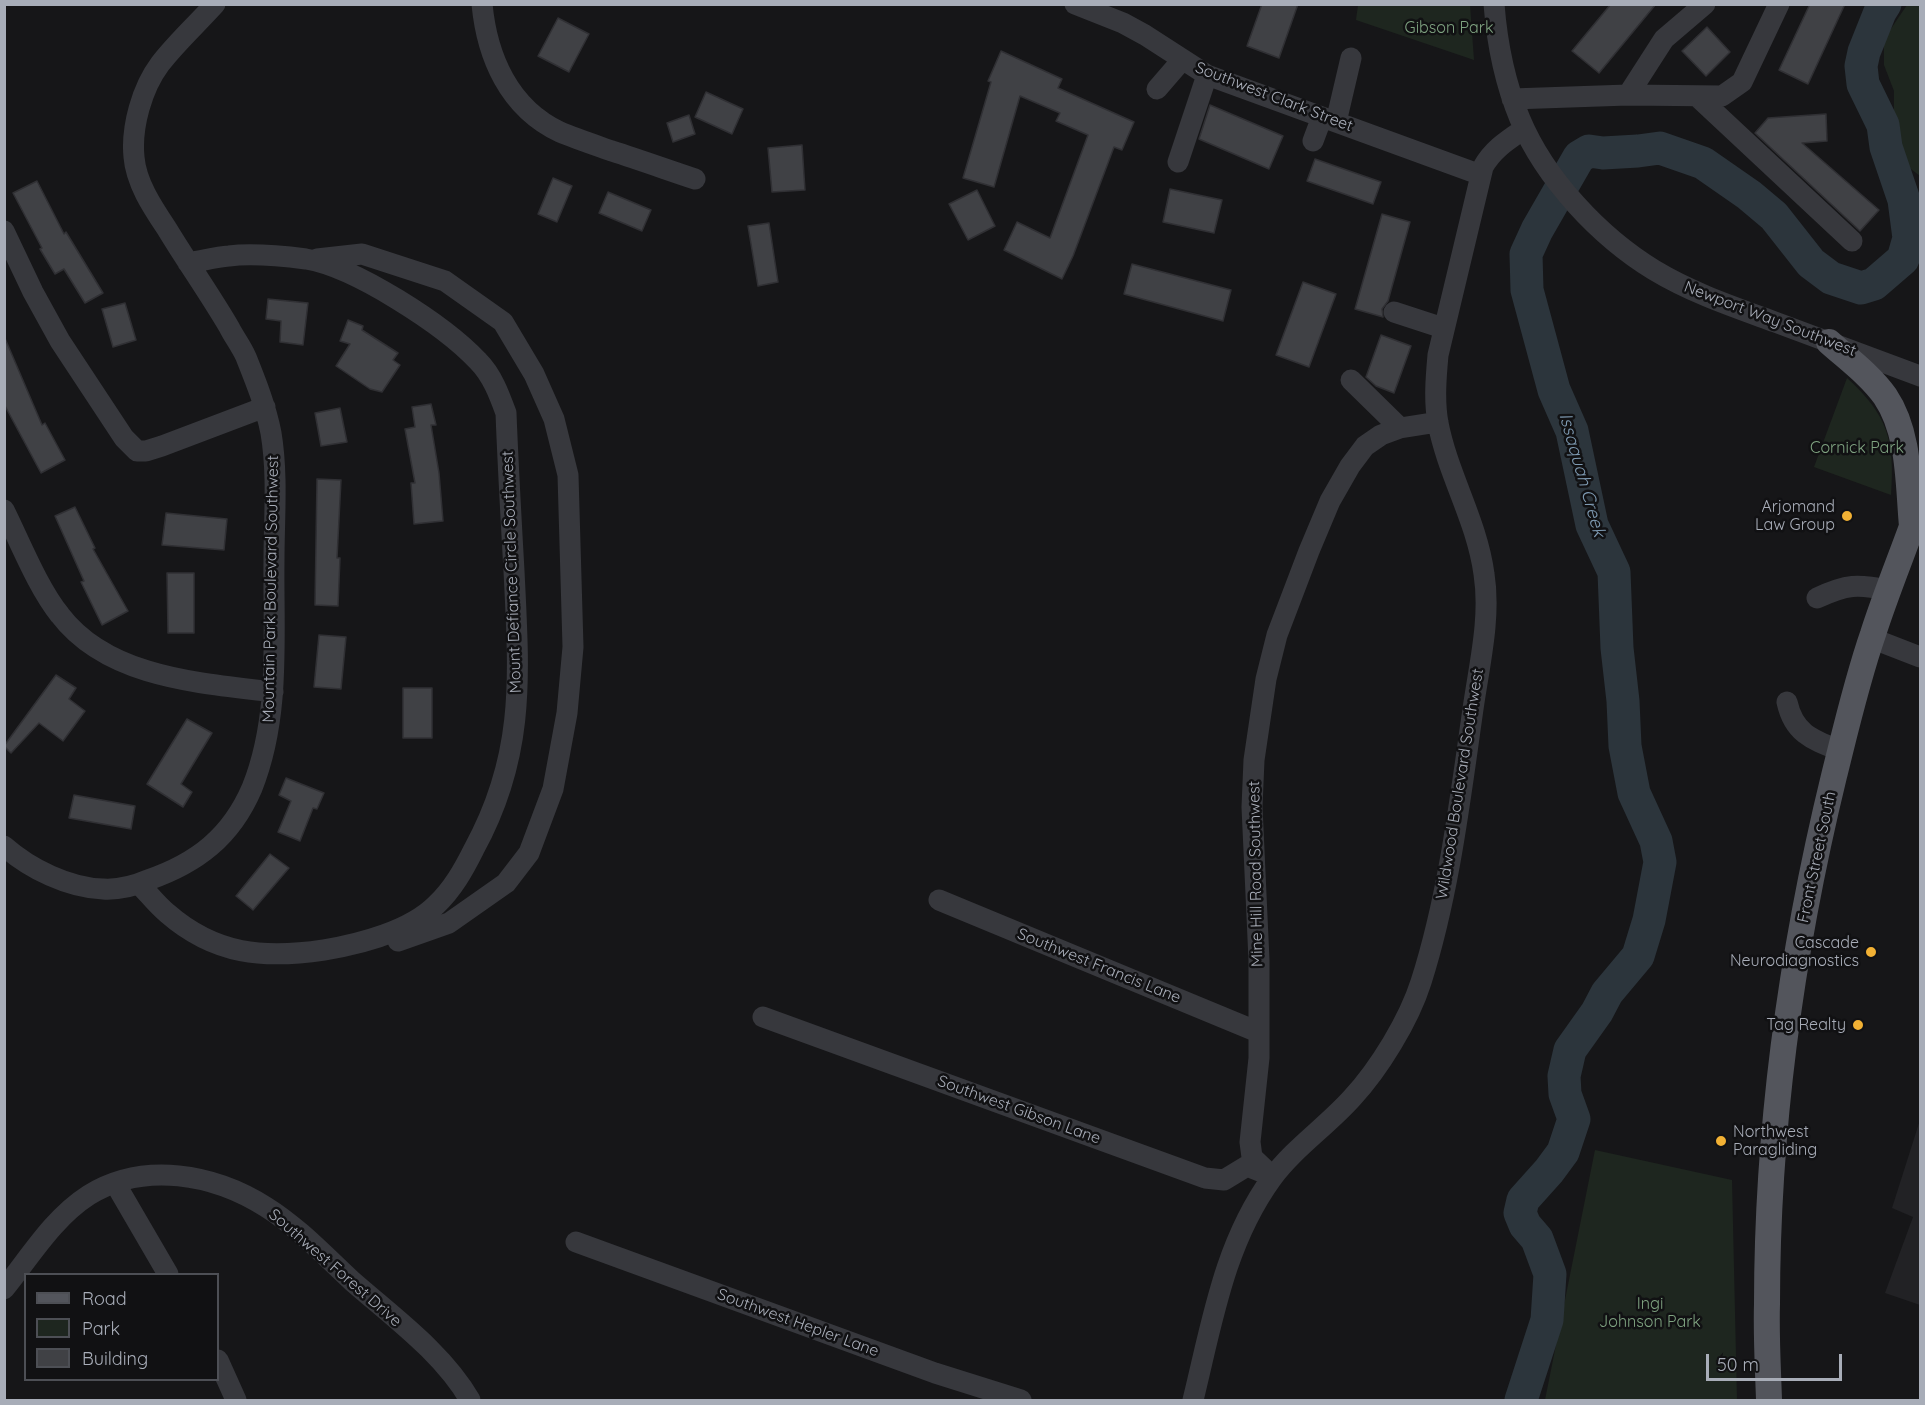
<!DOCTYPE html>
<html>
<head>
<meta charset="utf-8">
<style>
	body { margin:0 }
	#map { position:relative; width:1925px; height:1405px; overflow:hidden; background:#161618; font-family:Quicksand,sans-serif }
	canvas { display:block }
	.frame { position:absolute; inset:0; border:6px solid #a8adb8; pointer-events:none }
	.legend { position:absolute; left:24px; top:1273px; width:195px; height:108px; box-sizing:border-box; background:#111113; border:2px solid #4d4f55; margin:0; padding:8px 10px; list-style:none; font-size:18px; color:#a8adb8 }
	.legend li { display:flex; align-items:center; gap:12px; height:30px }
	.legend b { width:30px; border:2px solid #4d4f55 }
	.scale { position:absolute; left:1706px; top:1354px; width:136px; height:27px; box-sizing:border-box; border:3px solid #a8adb8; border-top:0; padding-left:8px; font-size:18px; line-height:21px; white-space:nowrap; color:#a8adb8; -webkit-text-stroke:4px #111113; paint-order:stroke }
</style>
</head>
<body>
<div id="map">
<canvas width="1925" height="1405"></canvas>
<div class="frame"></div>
<ul class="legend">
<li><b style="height:8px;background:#53555c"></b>Road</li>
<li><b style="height:16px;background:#1e261f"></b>Park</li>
<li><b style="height:16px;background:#404145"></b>Building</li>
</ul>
<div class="scale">50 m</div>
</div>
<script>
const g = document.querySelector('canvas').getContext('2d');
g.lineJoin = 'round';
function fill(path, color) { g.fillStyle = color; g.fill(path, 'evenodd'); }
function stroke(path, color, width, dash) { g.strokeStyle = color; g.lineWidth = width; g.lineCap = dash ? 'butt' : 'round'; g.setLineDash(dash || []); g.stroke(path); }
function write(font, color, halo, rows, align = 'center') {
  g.font = font + ' Quicksand,sans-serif'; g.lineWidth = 5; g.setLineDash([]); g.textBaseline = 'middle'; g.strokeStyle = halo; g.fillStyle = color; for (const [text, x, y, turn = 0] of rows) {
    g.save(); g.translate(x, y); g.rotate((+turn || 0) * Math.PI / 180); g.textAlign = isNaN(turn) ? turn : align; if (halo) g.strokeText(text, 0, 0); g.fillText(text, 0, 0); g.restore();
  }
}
fill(new Path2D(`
	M 1920,1120 L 1920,1305 L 1885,1293 L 1913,1217 L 1892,1208 Z`), '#222225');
fill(new Path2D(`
	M 1358,5 L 1470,5 L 1474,60 L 1356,20 Z
	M 1907,5 L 1920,5 L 1920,176 L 1903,163 L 1894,116 L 1894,91 L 1884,65 L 1884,39 Z
	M 1847,378 C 1888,415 1895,441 1891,495 L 1814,467 Z
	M 1595,1150 L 1732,1180 L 1737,1400 L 1545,1400 Z`), '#1e261f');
stroke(new Path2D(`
	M 1521,1400 L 1547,1320 L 1550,1274 L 1537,1239 L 1525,1225 L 1520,1213 L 1523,1200 L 1549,1171 L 1563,1152 L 1574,1119 L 1565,1094 L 1564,1076 L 1570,1050 L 1597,1012 L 1607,993 L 1638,956 L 1649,920 L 1660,862 L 1656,841 L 1634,793 L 1625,746 L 1623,701 L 1617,648 L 1614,572 L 1592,525 L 1572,431 L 1554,390 L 1527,290 L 1526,254 L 1537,230 L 1579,157 L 1589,151 L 1603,153 L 1638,151 L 1660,148 L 1703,163 L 1749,195 L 1774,216 L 1811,263 L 1831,278 L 1861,288 L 1874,284 L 1903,259 L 1909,238 L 1904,200 L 1886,147 L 1883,125 L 1863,84 L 1861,66 L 1864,52 L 1880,12 L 1885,4`), '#2c353c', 33);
const building = new Path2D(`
	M 1262,4 L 1298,4 L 1279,58 L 1247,46 Z
	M 1611,4 L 1656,4 L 1599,73 L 1572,51 Z
	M 1810,4 L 1845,4 L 1808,84 L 1779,70 Z
	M 558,18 L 589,34 L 569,72 L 538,56 Z
	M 1707,27 L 1730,52 L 1706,76 L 1682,51 Z
	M 1001,51 L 1062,79 L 1058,88 L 1134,122 L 1122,150 L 1114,147 L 1073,256 L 1062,279 L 1004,250 L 1017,222 L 1050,238 L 1088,135 L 1056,121 L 1060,113 L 1020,96 L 994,187 L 963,178 L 991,82 L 988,81 Z
	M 706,92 L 743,109 L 732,134 L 695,117 Z
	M 1210,105 L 1283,136 L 1269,169 L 1199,139 Z
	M 1826,114 L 1827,141 L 1802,143 L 1879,210 L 1860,231 L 1755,133 L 1768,118 Z
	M 689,115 L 695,134 L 673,142 L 667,123 Z
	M 802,145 L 805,190 L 772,192 L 768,148 Z
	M 1315,159 L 1381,182 L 1373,204 L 1307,181 Z
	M 553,178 L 572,186 L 557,222 L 538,214 Z
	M 37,181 L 64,234 L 66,232 L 103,293 L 85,303 L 64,269 L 55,274 L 40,249 L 42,248 L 13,193 Z
	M 1170,189 L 1222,200 L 1214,233 L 1163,222 Z
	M 977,190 L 995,226 L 968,240 L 949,204 Z
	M 608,192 L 651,210 L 642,231 L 599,213 Z
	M 1382,214 L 1410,222 L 1388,301 L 1382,309 L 1383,317 L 1355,309 Z
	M 769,223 L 778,282 L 758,286 L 748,226 Z
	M 1132,264 L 1231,290 L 1223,321 L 1124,294 Z
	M 1303,282 L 1336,294 L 1309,367 L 1276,355 Z
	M 268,299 L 308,303 L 303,345 L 280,342 L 281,321 L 266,319 Z
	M 125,303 L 136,340 L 113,347 L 102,309 Z
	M 348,320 L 363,326 L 362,330 L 398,353 L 393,360 L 400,365 L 382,392 L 370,389 L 336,366 L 350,344 L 340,341 Z
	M 1381,335 L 1411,346 L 1394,393 L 1376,386 L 1366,377 Z
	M 4,336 L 42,425 L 45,423 L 65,460 L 41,473 L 4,404 Z
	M 431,404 L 436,425 L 431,425 L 439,473 L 443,521 L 414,524 L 411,483 L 415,483 L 405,429 L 415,427 L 412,407 Z
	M 340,408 L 347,442 L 321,446 L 315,413 Z
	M 317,479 L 341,480 L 337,558 L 340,558 L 338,606 L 315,605 Z
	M 75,507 L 95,548 L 93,549 L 128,611 L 102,625 L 81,582 L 84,581 L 55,516 Z
	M 166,513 L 227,519 L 224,550 L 162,545 Z
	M 167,573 L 194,573 L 194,633 L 168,633 Z
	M 319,635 L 346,637 L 341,689 L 314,687 Z
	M 56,675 L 76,688 L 69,699 L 85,711 L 63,741 L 39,723 L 11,753 L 4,746 Z
	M 403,688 L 432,688 L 432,738 L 403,738 Z
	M 187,719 L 212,733 L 181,784 L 192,792 L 183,807 L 147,784 Z
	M 286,778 L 324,793 L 317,809 L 313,808 L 300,841 L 278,832 L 291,801 L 279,795 Z
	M 74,795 L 135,806 L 131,829 L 69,818 Z
	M 270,854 L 289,868 L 253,910 L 236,896 Z`);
fill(building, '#404145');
stroke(building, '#303034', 1.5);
stroke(new Path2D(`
	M 482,4 C 487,57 509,108 560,132 C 577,139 595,145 612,151 C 640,160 668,170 695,179
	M 1075,4 L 1123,23 L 1145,35 L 1207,75 L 1481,175
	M 1494,4 C 1497,43 1505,83 1520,119 C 1545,179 1600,237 1654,270 C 1692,293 1734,307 1775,322 C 1824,340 1872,358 1920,376
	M 1157,89 L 1182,60
	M 1628,95 L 1664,39 L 1705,4
	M 1698,97 L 1852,241
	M 1512,99 L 1628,95 L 1722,96 L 1742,82 L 1779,4
	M 1336,122 L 1351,58
	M 1313,141 L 1322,117
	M 1178,162 L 1207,75
	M 4,231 L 33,292 L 60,341 L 124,438 L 137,451 L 146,451 L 162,446 L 265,407
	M 317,259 L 362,254 L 445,281 L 503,322 L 534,374 L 554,419 L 568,475 L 573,647 L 567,713 L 553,789 L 529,853 L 506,883 L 449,923 L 398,941
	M 1394,312 L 1443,328
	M 1351,380 L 1400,428
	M 4,510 C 20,542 38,588 60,615 C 108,678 200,683 273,692
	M 1817,598 C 1847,584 1857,584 1889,590
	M 1871,638 L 1920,657
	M 1787,702 C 1794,734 1813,740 1841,751
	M 4,846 C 30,869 69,888 103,889 C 119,890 134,886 148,880 C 197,863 231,837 252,788 C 281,716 273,635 274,560 C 274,518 278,475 271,433 C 266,407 256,382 246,357 C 241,346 234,337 229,327 C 209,293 187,262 167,229 C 153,208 136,183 134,157 C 131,127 142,88 160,64 C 176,43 197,24 215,4
	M 139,884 C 148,893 157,905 167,913 C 215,955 264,959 324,950 C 360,944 410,931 436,905 C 453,889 464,869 474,849 C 526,754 519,675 514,571 C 511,518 508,466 506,413 C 499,394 492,375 478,361 C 444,325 355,267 306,259 C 282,256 253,253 229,256 C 215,257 202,261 188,263
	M 939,900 L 1258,1032
	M 763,1017 L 1205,1178 L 1224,1180 L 1247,1166 L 1267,1174
	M 1273,1177 L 1252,1157 L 1250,1142 L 1259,1058 L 1259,960 L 1252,807 L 1254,760 L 1266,679 L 1277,635 L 1309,551 L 1330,501 L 1350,466 L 1365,446 L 1381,435 L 1400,428 L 1438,422
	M 115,1183 L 168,1274
	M 576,1242 L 935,1373 L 1021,1400
	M 4,1289 C 30,1257 53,1218 89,1195 C 144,1161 214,1174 266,1207 C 298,1227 325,1256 352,1281 C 393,1317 443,1353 470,1400
	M 218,1360 L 236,1400
	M 1193,1400 C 1212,1323 1224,1244 1272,1178 C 1294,1148 1327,1126 1352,1098 C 1379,1069 1409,1020 1421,982 C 1449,894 1460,800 1473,709 C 1479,666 1491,618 1484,574 C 1477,521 1448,475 1438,423 C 1434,401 1436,377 1438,355 L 1483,167 C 1493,149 1508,140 1524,129`), '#37383d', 21);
stroke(new Path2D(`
	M 1829,342 C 1848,359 1870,375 1885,396 C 1910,433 1908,483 1912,526
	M 1769,1400 C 1768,1368 1766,1336 1767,1304 C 1767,1127 1792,948 1834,776 C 1846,728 1857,680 1873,634 C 1887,590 1905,548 1920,504`), '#53555c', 26);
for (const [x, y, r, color] of [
	[1847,516,6,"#f2b134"],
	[1871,952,6,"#f2b134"],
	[1858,1025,6,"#f2b134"],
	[1721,1141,6,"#f2b134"]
]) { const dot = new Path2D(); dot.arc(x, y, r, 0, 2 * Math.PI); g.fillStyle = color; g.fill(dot); stroke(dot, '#111113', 2); }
write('16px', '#7fa381', '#111113', [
	["Gibson Park",1449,28],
	["Cornick Park",1857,448],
	["Ingi",1650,1304],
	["Johnson Park",1650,1322]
]);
write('16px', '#a8adb8', '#111113', [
	["Southwest Clark Street",1274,97,21],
	["Newport Way Southwest",1770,319,21],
	["Mount Defiance Circle Southwest",512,572,-92],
	["Mountain Park Boulevard Southwest",271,589,-89],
	["Wildwood Boulevard Southwest",1460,784,-81],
	["Front Street South",1817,857,-78],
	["Mine Hill Road Southwest",1256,874,-91],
	["Southwest Francis Lane",1099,966,22],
	["Southwest Gibson Lane",1019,1110,20],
	["Southwest Forest Drive",335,1268,41],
	["Southwest Hepler Lane",798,1323,20]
]);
write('16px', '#a8adb8', '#111113', [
	["Arjomand",1835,507],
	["Law Group",1835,525],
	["Cascade",1859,943],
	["Neurodiagnostics",1859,961],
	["Tag Realty",1846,1025],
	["Northwest",1733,1132,"left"],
	["Paragliding",1733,1150,"left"]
], 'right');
write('italic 18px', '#7f9bb3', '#111113', [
	["Issaquah Creek",1582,475,74]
]);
</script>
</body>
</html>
